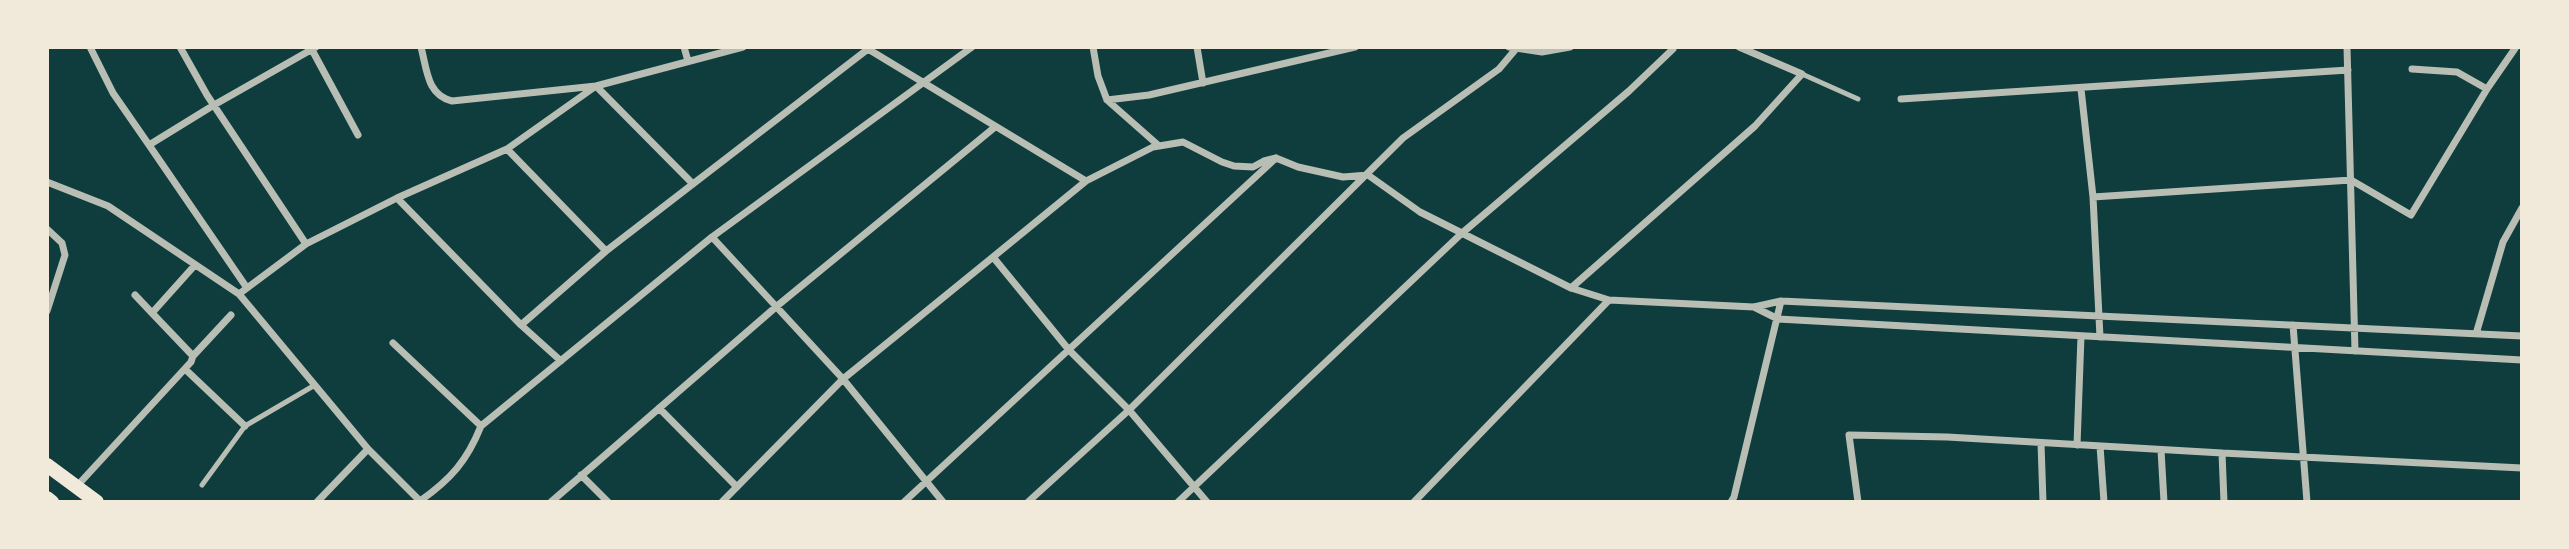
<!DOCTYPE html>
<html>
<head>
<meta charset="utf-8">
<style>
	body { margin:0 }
	#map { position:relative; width:2569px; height:549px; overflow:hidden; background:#0f3d3e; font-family:"Golos Text",sans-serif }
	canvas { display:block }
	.frame { position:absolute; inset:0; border:49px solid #f1e9da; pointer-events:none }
</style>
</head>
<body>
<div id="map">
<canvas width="2569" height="549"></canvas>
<div class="frame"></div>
</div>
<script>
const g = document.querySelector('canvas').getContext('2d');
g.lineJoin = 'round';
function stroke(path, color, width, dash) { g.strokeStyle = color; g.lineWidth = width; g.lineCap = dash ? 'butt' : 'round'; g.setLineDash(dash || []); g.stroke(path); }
stroke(new Path2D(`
	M 1802,74 L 1858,99
	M 202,485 L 245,426 L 315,385`), '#b8beb3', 5);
stroke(new Path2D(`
	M 90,47 L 113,93 L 149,145
	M 180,47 L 207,95 L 306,244 L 239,294 L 368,449 L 317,502
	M 421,47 C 427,70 427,95 452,101 L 596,86 L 693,184
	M 684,47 L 688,61
	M 1093,47 L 1098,76 L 1107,100 L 1149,95 L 1355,47
	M 1197,47 L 1203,83
	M 1509,47 L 1542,52 L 1570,47
	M 2347,47 L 2355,351
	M 311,48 L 358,135
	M 2412,69 L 2457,72 L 2487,89
	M 2081,89 L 2093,197 L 2100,337
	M 1901,99 L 2348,70
	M 1107,100 L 1158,145
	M 507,149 L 596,86 L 743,47
	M 47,182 L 108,206 L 239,294
	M 2093,197 L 2351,180 L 2411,215 L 2487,89 L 2516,47
	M 397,198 L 507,149 L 606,251 L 521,325
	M 47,229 L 62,243 L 65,255 L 47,311
	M 712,237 L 972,47
	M 306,244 L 397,198 L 521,325 L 561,361
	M 606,251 L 868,49 L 1086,181
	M 247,288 L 149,145 L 214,105 L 316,47
	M 135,295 L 152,313
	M 1609,300 L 1571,288 L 1755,126 L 1802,74 L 1739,47
	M 1754,307 L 1778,319 L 2522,360
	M 2293,325 L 2307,502
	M 2476,334 L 2503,242 L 2522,208
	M 393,343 L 481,426
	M 193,356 L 231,315
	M 185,369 L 245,426
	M 659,408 L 737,487
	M 2041,443 L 2043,502
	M 2077,445 L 2081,336
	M 2100,446 L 2104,502
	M 368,449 L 421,502
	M 2161,450 L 2164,502
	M 581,475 L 608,502
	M 77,486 L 191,362 L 193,356 L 152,313 L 195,265
	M 420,501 C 451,479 467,461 481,426 L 712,237 L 843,379 L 943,502
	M 551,502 L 777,306 L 995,127
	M 722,502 L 843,379 L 993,257
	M 904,502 L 1276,158
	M 1028,502 L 1129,410 L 1403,138 L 1499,69 L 1515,50
	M 1178,502 L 1461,234 L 1629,91 L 1673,49
	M 1207,502 L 1129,410 L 1069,350 L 993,257 L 1086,181 L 1153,147 L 1183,142 L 1222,162 L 1234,166 L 1253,167 L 1264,161 L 1276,158 L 1298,167 L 1343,177 L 1368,175 L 1420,212 L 1571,288
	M 1414,502 L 1609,300 L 1754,307 L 1781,301 L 2522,336
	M 1731,502 L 1734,497 L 1781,301
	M 1858,502 L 1849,435 L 1947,437 L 2222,453
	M 2224,502 L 2222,453 L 2522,468`), '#b8beb3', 7);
stroke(new Path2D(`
	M 47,465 L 97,502
	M 47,498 L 52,502`), '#f1e9da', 14);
</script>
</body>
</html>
